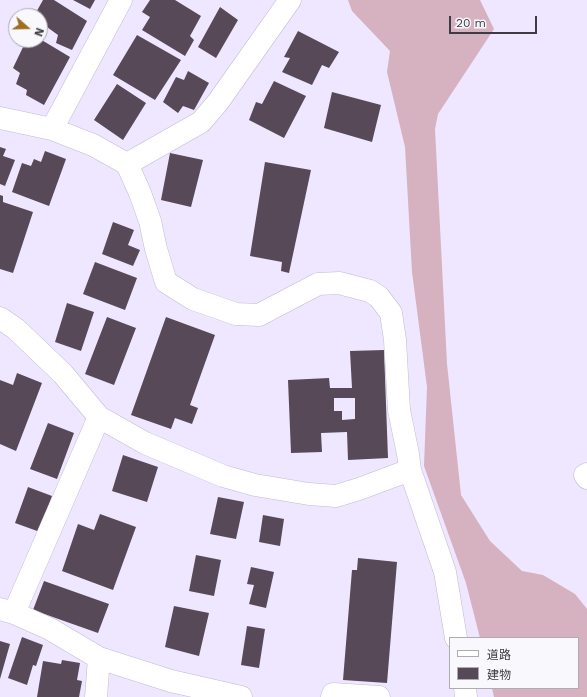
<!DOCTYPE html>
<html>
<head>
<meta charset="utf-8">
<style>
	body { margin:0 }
	#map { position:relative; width:587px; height:697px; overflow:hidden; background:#eee7ff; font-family:"Work Sans","Noto Sans JP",sans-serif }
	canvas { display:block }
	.legend { position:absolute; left:449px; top:637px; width:130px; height:52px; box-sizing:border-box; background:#f9f8fc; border:1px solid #aeacb2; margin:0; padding:5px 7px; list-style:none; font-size:12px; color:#3d3b44 }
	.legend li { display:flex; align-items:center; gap:8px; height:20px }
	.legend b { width:20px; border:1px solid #aeacb2 }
	.north { position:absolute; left:8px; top:8px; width:40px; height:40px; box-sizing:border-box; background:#f9f8fc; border:1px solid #aeacb2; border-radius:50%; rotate:110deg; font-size:11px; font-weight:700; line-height:16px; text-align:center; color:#3d3b44 }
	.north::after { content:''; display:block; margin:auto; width:14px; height:18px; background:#9d6f21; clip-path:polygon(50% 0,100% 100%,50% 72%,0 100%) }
	.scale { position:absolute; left:449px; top:16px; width:88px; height:18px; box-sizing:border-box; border:2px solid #3d3b44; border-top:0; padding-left:5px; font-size:12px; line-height:14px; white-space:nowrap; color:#3d3b44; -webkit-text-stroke:3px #f9f8fc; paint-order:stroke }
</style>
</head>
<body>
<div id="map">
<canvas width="587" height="697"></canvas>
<ul class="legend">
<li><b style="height:5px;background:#fff"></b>道路</li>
<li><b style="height:11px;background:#584958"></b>建物</li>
</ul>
<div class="north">N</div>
<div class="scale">20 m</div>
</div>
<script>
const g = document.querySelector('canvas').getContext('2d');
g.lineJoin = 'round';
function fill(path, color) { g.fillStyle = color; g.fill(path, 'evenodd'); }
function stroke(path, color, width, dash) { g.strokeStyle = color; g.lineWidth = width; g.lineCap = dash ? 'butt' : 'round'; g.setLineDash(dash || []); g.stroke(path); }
fill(new Path2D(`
	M 348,0 L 480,0 L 494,29 L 438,114 L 435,129 L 447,364 L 461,495 L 490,541 L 522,571 L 543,575 L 575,594 L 587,609 L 587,697 L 494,697 L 492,688 L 578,688 L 578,638 L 480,638 L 466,583 L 424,466 L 427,387 L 412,272 L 405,147 L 387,72 L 390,51 L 352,11 Z`), '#d6b1bf');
fill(new Path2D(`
	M 43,0 L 54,0 L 87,21 L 72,50 L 56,43 L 58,35 L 40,22 L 40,16 L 34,16 Z
	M 73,0 L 95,0 L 90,9 Z
	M 150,0 L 175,0 L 201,16 L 190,36 L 194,40 L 185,56 L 142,30 L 150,17 L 142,12 Z
	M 220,7 L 238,20 L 216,58 L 198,47 Z
	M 298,31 L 339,52 L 329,68 L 322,65 L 312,85 L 282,72 L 290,58 L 284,57 Z
	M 137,35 L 181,60 L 155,100 L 113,75 Z
	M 40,39 L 70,57 L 44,105 L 26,95 L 27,90 L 16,84 L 20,73 L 13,68 L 25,43 L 33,47 L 37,40 Z
	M 188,71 L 209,83 L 194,110 L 183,106 L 178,113 L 163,102 L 176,77 L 184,80 Z
	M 274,81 L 306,96 L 284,138 L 249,120 L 256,102 L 262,104 Z
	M 117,84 L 146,103 L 123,140 L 94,120 Z
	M 332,92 L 381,105 L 372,142 L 324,128 Z
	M 0,147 L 6,149 L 3,156 L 15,160 L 5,186 L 0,184 Z
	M 45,151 L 66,159 L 49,206 L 12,192 L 22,163 L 31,166 L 34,159 L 41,162 Z
	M 170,153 L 203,160 L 191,207 L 161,200 Z
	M 265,162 L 311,170 L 289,273 L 281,271 L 282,262 L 250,256 Z
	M 0,195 L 3,196 L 3,202 L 33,212 L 13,273 L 0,269 Z
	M 113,222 L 134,230 L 128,245 L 140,250 L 133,266 L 102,254 Z
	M 95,262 L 137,278 L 125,310 L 83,294 Z
	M 67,303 L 94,312 L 81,351 L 55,342 Z
	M 107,317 L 136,328 L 114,385 L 85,374 Z
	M 166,317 L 215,335 L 190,405 L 198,408 L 192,424 L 175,418 L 171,429 L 131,415 Z
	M 384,350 L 388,458 L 348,460 L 347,432 L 321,433 L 322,452 L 291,453 L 288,380 L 329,378 L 330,388 L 352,388 L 350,351 ZM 334,398 L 355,398 L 355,419 L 342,420 L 342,411 L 334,411 Z
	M 17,373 L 42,383 L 16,451 L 0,444 L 0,380 L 13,385 Z
	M 48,423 L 74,433 L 57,479 L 30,469 Z
	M 123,455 L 158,467 L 147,502 L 112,491 Z
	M 28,487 L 52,496 L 40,532 L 15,523 Z
	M 218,497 L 244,502 L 236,539 L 210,534 Z
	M 100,514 L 136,527 L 113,590 L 62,571 L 78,524 L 94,530 Z
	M 263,515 L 284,519 L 280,546 L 259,542 Z
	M 196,555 L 221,560 L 214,596 L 189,591 Z
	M 358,558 L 397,562 L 387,683 L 343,680 L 352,570 L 357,570 Z
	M 251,567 L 274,572 L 266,608 L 249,604 L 254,585 L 247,584 Z
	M 44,581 L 109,604 L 98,633 L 33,610 Z
	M 174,606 L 209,613 L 199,656 L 165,647 Z
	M 247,626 L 265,629 L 259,668 L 241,665 Z
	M 22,637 L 43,645 L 36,666 L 33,665 L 27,685 L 8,678 Z
	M 0,641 L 10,644 L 0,679 Z
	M 62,660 L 80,663 L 77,680 L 82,681 L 79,697 L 37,697 L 43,661 L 61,664 Z`), '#584958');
const street = new Path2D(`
	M 0,118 L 52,129 L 93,145 L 127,164 L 140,193 L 150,221 L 156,249 L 166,282 L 193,299 L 236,314 L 259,315 L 318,284 L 339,283 L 370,291 L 379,297 L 391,313 L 395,340 L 399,410 L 408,454 L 410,470 L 445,572 L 456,638
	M 52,129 L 121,0
	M 127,164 L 201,122 L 218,102 L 290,0
	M 0,318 L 16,329 L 63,374 L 99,417 L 145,443 L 223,476 L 255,485 L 309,494 L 336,496 L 359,489 L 410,470
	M 587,474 L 585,475 L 587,478
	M 0,609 L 14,613 L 50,629 L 99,658 L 171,681 L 241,697
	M 14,613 L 99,417
	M 465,688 L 466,697
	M 96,697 L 99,658
	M 332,697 L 333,694 L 379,697`);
stroke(street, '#c1bad1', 23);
stroke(street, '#fff', 22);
</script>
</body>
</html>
